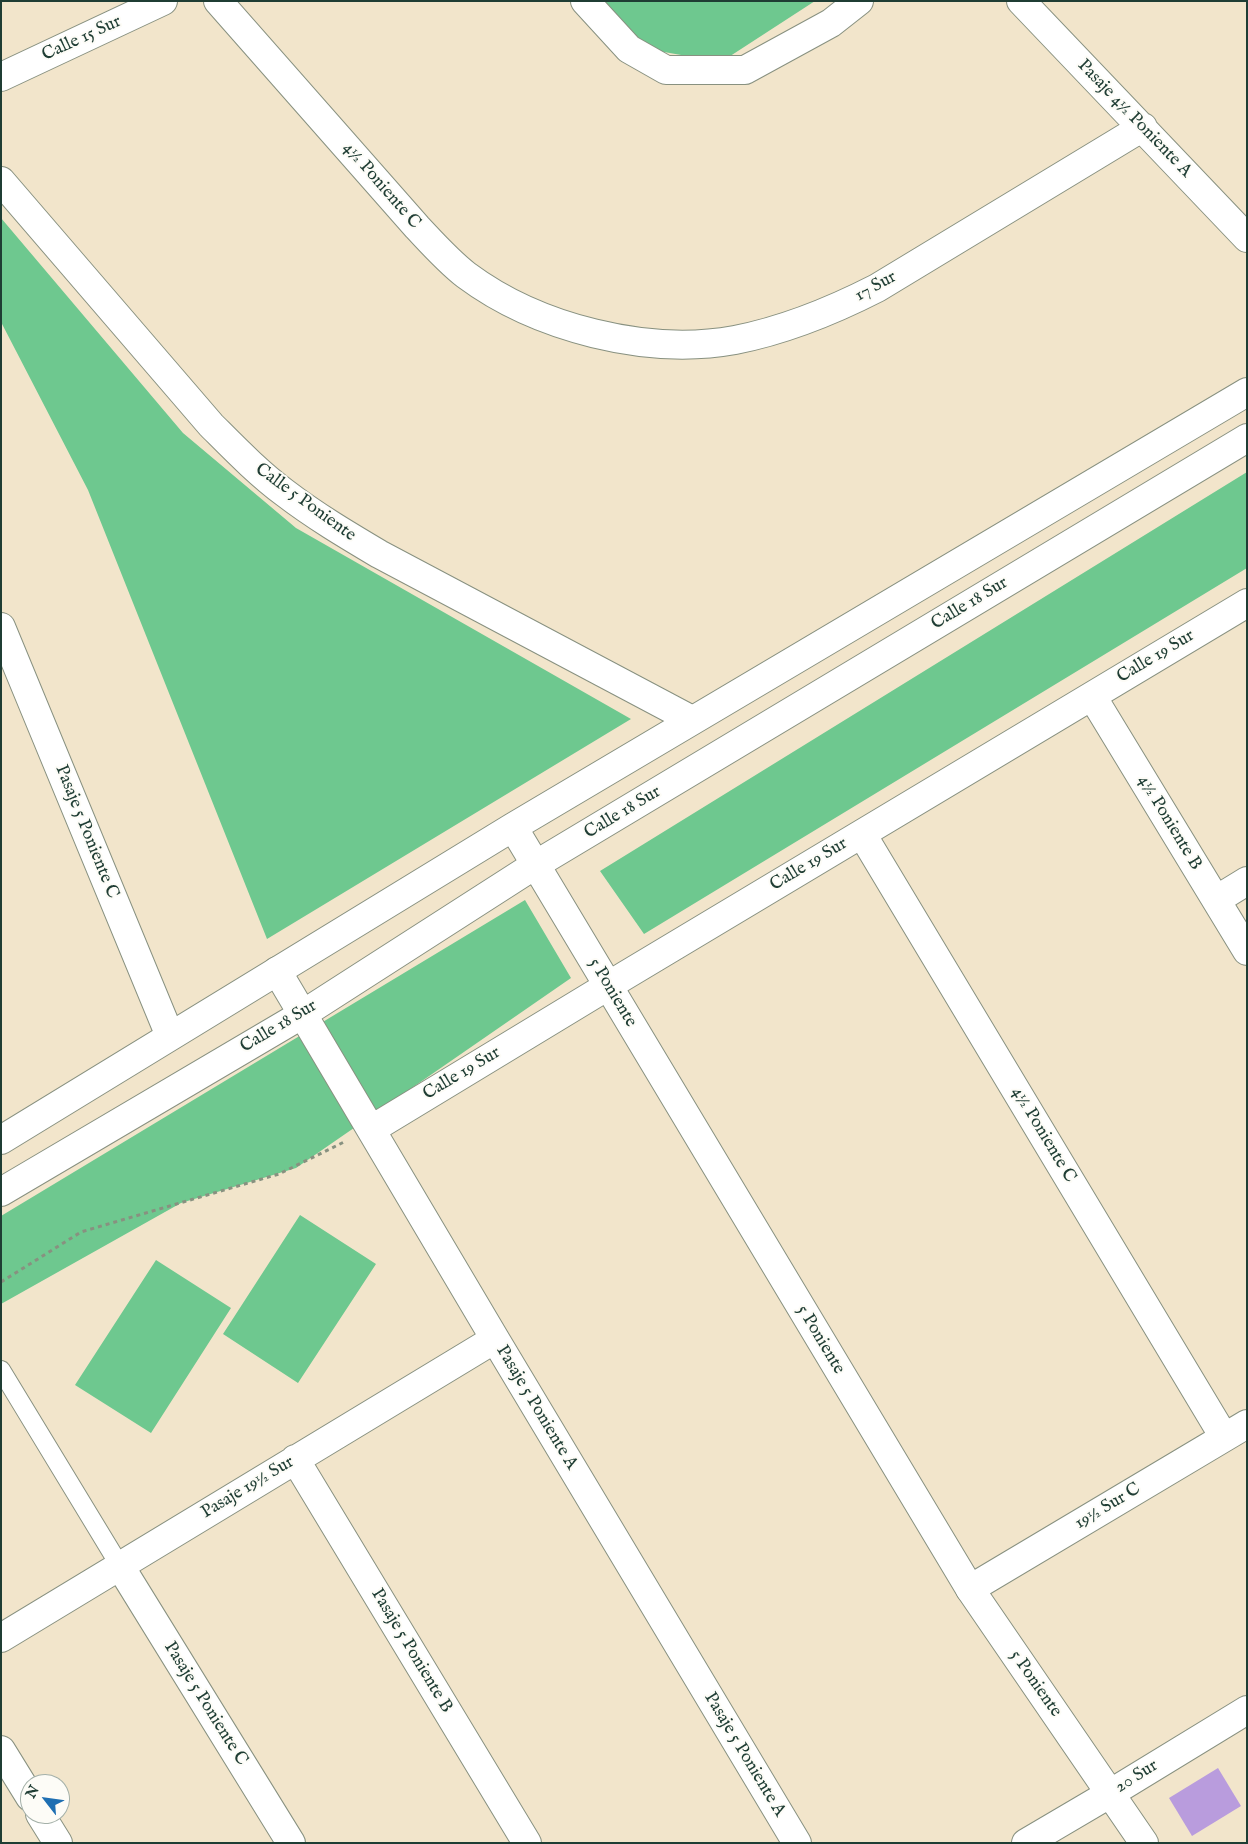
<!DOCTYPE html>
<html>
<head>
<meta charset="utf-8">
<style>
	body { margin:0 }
	#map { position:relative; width:1248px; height:1844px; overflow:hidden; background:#f2e5cb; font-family:"IM FELL English",serif }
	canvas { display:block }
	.frame { position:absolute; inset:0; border:2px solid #1f3d34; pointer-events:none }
	.north { position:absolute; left:20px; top:1774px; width:50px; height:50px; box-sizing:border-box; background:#fdfcf7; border:1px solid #a4b0a9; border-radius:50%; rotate:300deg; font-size:14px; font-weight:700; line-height:20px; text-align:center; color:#1f3d34 }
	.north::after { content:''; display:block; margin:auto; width:18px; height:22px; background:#1f6fb2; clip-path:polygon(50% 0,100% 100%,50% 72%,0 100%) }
</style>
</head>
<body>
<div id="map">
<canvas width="1248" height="1844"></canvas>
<div class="frame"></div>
<div class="north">N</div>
</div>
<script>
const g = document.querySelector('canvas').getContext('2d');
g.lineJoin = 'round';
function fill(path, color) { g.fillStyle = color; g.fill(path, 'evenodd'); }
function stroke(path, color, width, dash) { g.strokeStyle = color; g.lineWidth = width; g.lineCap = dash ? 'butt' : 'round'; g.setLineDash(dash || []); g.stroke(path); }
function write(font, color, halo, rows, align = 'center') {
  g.font = font + ' "IM FELL English",serif'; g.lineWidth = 4; g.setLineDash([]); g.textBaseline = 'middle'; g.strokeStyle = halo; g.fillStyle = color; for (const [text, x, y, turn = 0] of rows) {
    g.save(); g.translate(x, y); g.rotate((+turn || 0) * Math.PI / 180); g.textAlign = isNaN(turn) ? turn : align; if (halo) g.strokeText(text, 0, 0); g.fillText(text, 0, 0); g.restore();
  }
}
fill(new Path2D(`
	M 599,1 L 815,1 L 721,62 L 647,49 Z
	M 1,218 L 183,433 L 296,528 L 631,719 L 267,939 L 88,490 L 1,322 Z
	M 1247,472 L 1247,568 L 644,934 L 600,871 Z
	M 525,900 L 571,978 L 296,1168 L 181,1203 L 1,1304 L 1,1216 Z
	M 300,1215 L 376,1264 L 298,1383 L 223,1334 Z
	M 156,1260 L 231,1308 L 151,1433 L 75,1385 Z`), '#6ec88f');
fill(new Path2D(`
	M 1218,1768 L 1241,1806 L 1192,1836 L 1169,1798 Z`), '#b99cdd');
const lane = new Path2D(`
	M 1,1370 L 120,1566`);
const street = new Path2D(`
	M 218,1 L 417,227 C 433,244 448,261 466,275 C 537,328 647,356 735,340 C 786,330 832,311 877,288 L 1143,127
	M 585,1 L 629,49 L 666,70 L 745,70 L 831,23 L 859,1
	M 1021,1 L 1247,238
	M 1,77 L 163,1
	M 1,181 L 211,425 C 234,448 258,473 285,493 C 315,516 347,535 379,554 L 692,720
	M 1,627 L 170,1036
	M 1092,696 L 1247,951
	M 862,834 L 1224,1437
	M 1216,900 L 1247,881
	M 277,971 L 495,1339 L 797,1843
	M 372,1129 L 626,975 L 1247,603
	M 295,1459 L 527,1843
	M 120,1566 L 291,1843
	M 970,1589 L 1247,1424
	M 1,1638 L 495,1339
	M 1,1750 L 30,1797
	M 40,1814 L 58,1843
	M 1026,1843 L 1111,1793 L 1247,1710`);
const secondary = new Path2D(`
	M 513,827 L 970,1589 L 1144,1843
	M 1,1140 L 513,827 L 1247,392
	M 1,1192 L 303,1014 L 535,865 L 1247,438`);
stroke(lane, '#889180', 20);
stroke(street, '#889180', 30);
stroke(secondary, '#889180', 30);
stroke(new Path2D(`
	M 1,1282 L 81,1232 L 279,1174 L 344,1142`), '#889180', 3, [4, 4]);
stroke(lane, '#fff', 18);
stroke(street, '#fff', 28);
stroke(secondary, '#fff', 28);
write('18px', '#1f3d34', '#fdfcf7', [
	["Calle 15 Sur",82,39,-25],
	["Pasaje 4½ Poniente A",1134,119,46],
	["4½ Poniente C",381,186,49],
	["17 Sur",876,287,-29],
	["Calle 5 Poniente",305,503,36],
	["Calle 18 Sur",970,604,-31],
	["Calle 19 Sur",1156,657,-31],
	["Calle 18 Sur",623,813,-31],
	["4½ Poniente B",1169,823,59],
	["Pasaje 5 Poniente C",86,832,68],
	["Calle 19 Sur",809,865,-31],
	["5 Poniente",612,993,59],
	["Calle 18 Sur",279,1027,-31],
	["Calle 19 Sur",462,1074,-31],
	["4½ Poniente C",1043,1135,59],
	["5 Poniente",820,1340,59],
	["Pasaje 5 Poniente A",536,1408,59],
	["Pasaje 19½ Sur",248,1488,-31],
	["19½ Sur C",1108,1507,-31],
	["Pasaje 5 Poniente B",411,1651,59],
	["5 Poniente",1035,1684,55],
	["Pasaje 5 Poniente C",205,1704,58],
	["Pasaje 5 Poniente A",744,1755,59],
	["20 Sur",1137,1777,-32]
]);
</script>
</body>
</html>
